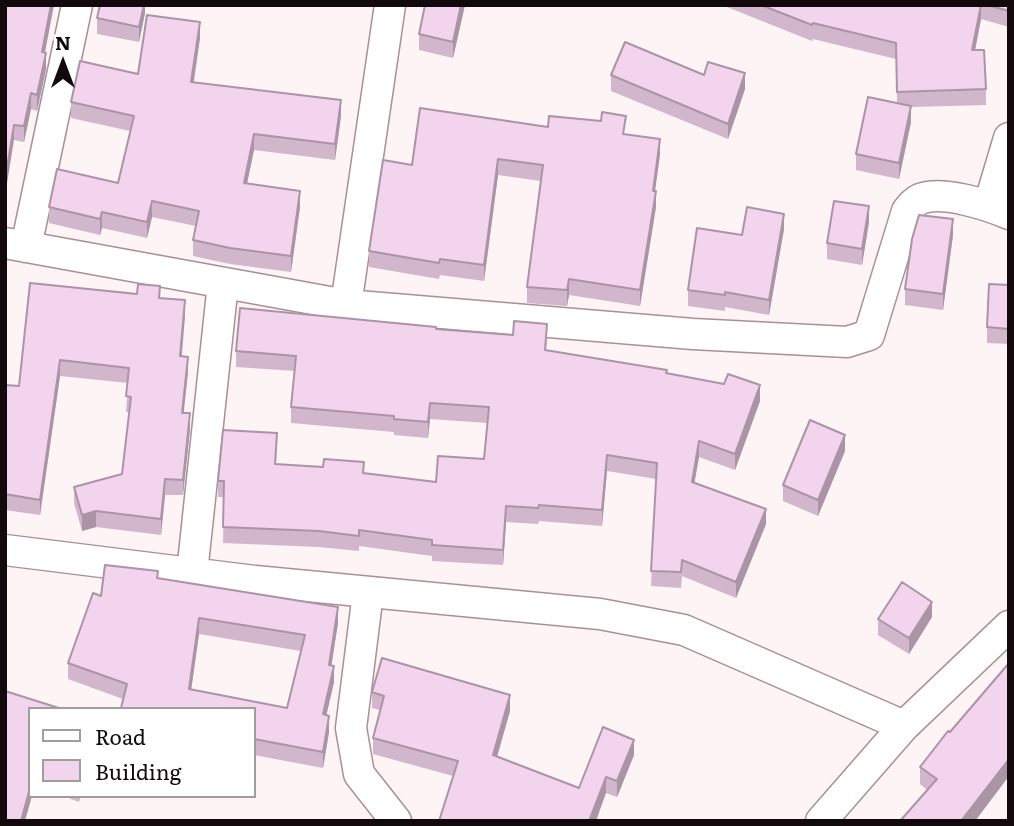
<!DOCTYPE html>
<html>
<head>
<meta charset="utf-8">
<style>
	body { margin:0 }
	#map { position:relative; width:1014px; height:826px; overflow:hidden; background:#fef3f5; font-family:Literata,serif }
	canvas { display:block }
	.frame { position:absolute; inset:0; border:7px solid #11090b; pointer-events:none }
	.legend { position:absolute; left:28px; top:707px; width:228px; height:91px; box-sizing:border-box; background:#fff; border:2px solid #a09d9d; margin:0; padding:9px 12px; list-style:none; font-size:21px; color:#11090b }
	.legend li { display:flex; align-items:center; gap:14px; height:35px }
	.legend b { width:35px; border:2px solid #a09d9d }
	.north { position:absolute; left:28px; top:28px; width:70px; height:70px; -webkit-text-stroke:5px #fff; paint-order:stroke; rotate:0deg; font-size:19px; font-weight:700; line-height:28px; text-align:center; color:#11090b }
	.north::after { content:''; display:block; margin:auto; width:24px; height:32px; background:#11090b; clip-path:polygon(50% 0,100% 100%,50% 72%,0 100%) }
</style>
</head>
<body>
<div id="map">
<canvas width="1014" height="826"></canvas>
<div class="frame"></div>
<ul class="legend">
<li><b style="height:9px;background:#fff"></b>Road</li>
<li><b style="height:19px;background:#f3d4ed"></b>Building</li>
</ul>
<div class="north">N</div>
</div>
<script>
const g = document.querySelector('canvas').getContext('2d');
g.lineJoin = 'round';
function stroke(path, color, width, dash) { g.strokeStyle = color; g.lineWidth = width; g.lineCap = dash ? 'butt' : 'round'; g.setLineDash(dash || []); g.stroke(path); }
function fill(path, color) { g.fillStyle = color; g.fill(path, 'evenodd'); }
const street = new Path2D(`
	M 989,205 L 1009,138
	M 5,243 L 346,305 L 693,334 L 847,342 L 869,335 L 907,211 C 911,206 915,201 920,199 C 942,190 988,205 1009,214
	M 26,247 L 77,5
	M 346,305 L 390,5
	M 5,550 L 255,581 L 600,614 L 684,630 L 904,726
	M 192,573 L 223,283
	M 368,593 L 351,728 L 359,774 L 396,821
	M 821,821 L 904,726 L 1009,626`);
stroke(street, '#a99096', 33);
stroke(street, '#fff', 30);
fill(new Path2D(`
	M 5,5 L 45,53 L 46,69 L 37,111 L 31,109 L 24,142 L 14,140 Z
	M 145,5 L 145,13 L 139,42 L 97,34 L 97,18 Z
	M 425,5 L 465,5 L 453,58 L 419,50 L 419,34 Z
	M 722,5 L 1009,5 L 1009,27 L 981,19 L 975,50 L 986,89 L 986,105 L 911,107 L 911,122 L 899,179 L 856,170 L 856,154 L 897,103 L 896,59 L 813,39 L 812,41 Z
	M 200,38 L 194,82 L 341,116 L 335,160 L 254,150 L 247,183 L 300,207 L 291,272 L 230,264 L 193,256 L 193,240 L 196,226 L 152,217 L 147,238 L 102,228 L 100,235 L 49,223 L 49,207 L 118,183 L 130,131 L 71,118 L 71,102 L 138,74 Z
	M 611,75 L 704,75 L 745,89 L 728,139 L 611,91 Z
	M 626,134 L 660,154 L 655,191 L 656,207 L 640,306 L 569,295 L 567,306 L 527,303 L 527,287 L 541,181 L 498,175 L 484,281 L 440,275 L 439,279 L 369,267 L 369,251 L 412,165 Z
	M 869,222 L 862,265 L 827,259 L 827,243 Z
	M 784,229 L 769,315 L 725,307 L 725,311 L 688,306 L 688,290 L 742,235 Z
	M 953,235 L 943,310 L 905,305 L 905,289 Z
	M 1009,285 L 1009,344 L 987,343 L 987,327 Z
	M 160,298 L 185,315 L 182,356 L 188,372 L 183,413 L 190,429 L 183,495 L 165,495 L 161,535 L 96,527 L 82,531 L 74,503 L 74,487 L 122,474 L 129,412 L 126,412 L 128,383 L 60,376 L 40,515 L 5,510 L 5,385 L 19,386 Z
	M 436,329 L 547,339 L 546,350 L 667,373 L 760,401 L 735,470 L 699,457 L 694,483 L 766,524 L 736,598 L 682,576 L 681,588 L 651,586 L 656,479 L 607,471 L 602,526 L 539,521 L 538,524 L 506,522 L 503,565 L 432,561 L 432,556 L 359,546 L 359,551 L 319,547 L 223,543 L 224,497 L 218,497 L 218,481 L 277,448 L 276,464 L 364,473 L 436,482 L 484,459 L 487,423 L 430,419 L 428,438 L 394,435 L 394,432 L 291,423 L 291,407 L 295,371 L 236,367 L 236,351 Z
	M 845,451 L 818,516 L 783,501 L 783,485 Z
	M 158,579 L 338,623 L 331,666 L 334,682 L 326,715 L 329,732 L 323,768 L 254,755 L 254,709 L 121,709 L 123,699 L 68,679 L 68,663 L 101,596 ZM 199,634 L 301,651 L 287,708 L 191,690 Z
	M 932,617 L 909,654 L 878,635 L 878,619 Z
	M 1009,663 L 1009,776 L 975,821 L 900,821 L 927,790 L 920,784 L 920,767 Z
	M 372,692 L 510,711 L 497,756 L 579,788 L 634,755 L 617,797 L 606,793 L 453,776 L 373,754 L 373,738 L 380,710 L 372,708 Z
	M 63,796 L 81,796 L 79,802 Z`), '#d1b6cc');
fill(new Path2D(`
	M 51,5 L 54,5 L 42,68 L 42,52 Z
	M 144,5 L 145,5 L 145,13 L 139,42 L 139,27 Z
	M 461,5 L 465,5 L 453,58 L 453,42 Z
	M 981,5 L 981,19 L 972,66 L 972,50 Z
	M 200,22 L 200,38 L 191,98 L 191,82 Z
	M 46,53 L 46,69 L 37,111 L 37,95 Z
	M 745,73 L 745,89 L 728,139 L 728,124 Z
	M 31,93 L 31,109 L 24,142 L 24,126 Z
	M 341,100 L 341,116 L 335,160 L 335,144 Z
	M 911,106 L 911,122 L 899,179 L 899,163 Z
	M 14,125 L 14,140 L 5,196 L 5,180 Z
	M 254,134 L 254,150 L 244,198 L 244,183 Z
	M 660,139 L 660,154 L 653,206 L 653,191 Z
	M 498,159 L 498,175 L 484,281 L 484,265 Z
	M 300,191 L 300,207 L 291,272 L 291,256 Z
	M 656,191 L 656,207 L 640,306 L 640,290 Z
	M 152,201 L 152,217 L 147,238 L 147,222 Z
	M 869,206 L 869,222 L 862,265 L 862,249 Z
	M 102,212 L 102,228 L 100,235 L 100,219 Z
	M 784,214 L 784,229 L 769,315 L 769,300 Z
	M 953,219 L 953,235 L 943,310 L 943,294 Z
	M 569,279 L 569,295 L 567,306 L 567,290 Z
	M 185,300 L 185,315 L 180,372 L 180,356 Z
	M 188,357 L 188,372 L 182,429 L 182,413 Z
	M 60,360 L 60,376 L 40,515 L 40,500 Z
	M 760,385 L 760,401 L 735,470 L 735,454 Z
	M 430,403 L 430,419 L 428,438 L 428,422 Z
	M 190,413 L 190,429 L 183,495 L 183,480 Z
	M 845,435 L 845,451 L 818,516 L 818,500 Z
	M 699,441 L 699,457 L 692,497 L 692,482 Z
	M 607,455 L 607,471 L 602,526 L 602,510 Z
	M 165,479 L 165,495 L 161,535 L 161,519 Z
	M 506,506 L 506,522 L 503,565 L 503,550 Z
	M 766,509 L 766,524 L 736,598 L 736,582 Z
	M 96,511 L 96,527 L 82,531 L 82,515 Z
	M 932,602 L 932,617 L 909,654 L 909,638 Z
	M 338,607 L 338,623 L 329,681 L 329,665 Z
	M 199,618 L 199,634 L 189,705 L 189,689 Z
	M 334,666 L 334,682 L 323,730 L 323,714 Z
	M 510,695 L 510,711 L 493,771 L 493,755 Z
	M 329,716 L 329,732 L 323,768 L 323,752 Z
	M 634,740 L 634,755 L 617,797 L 617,781 Z
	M 1009,759 L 1009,776 L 975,821 L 961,821 Z
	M 606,777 L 606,793 L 596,821 L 589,821 Z
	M 30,788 L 30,796 L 32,796 L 25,821 L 21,821 Z`), '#aa94a6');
const building = new Path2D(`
	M 5,5 L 51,5 L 42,52 L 46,53 L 37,95 L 31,93 L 24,126 L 14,125 L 5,180 Z
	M 100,5 L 144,5 L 139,27 L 97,18 Z
	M 425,5 L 461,5 L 453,42 L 419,34 Z
	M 761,5 L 981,5 L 972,50 L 984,50 L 986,89 L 897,92 L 896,43 L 813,23 L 812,25 Z
	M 987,5 L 1009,5 L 1009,11 Z
	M 147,15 L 200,22 L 191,82 L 341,100 L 335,144 L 254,134 L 244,183 L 300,191 L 291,256 L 230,248 L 193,240 L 199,211 L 152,201 L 147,222 L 102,212 L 100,219 L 49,207 L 57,169 L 118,183 L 134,116 L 71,102 L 80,61 L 138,74 Z
	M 625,42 L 704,75 L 708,62 L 745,73 L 728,124 L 611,75 Z
	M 868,97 L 911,106 L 899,163 L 856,154 Z
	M 420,108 L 548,127 L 549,116 L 601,121 L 602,112 L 626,116 L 623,134 L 660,139 L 653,191 L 656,191 L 640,290 L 569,279 L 567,290 L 527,287 L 543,165 L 498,159 L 484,265 L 440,259 L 439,263 L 369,251 L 383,160 L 412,165 Z
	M 834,201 L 869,206 L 862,249 L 827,243 Z
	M 747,207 L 784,214 L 769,300 L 725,292 L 725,295 L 688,290 L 697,228 L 742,235 Z
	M 919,215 L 953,219 L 943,294 L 905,289 L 912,239 Z
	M 30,283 L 137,294 L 138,284 L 160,286 L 159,298 L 185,300 L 180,356 L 188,357 L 182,413 L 190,413 L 183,480 L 165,479 L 161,519 L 96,511 L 82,515 L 74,487 L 122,474 L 131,397 L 126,396 L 129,368 L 60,360 L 40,500 L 5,494 L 5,385 L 19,386 Z
	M 989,284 L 1009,285 L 1009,329 L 987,327 Z
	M 240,308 L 436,327 L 436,329 L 513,335 L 514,321 L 547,324 L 545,350 L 667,370 L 666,373 L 724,384 L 728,374 L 760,385 L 735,454 L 699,441 L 692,482 L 766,509 L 736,582 L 682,560 L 681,572 L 651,571 L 657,463 L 607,455 L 602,510 L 539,505 L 538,508 L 506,506 L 503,550 L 432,545 L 432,540 L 359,530 L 359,536 L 319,531 L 223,527 L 224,481 L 218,481 L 223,430 L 277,433 L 275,464 L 323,467 L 324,459 L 364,462 L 363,473 L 436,482 L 438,456 L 484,459 L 489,407 L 430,403 L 428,422 L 394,419 L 394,416 L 291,407 L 296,356 L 236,351 Z
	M 810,420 L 845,435 L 818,500 L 783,485 Z
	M 105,565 L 158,571 L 157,578 L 338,607 L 329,665 L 334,666 L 323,714 L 329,716 L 323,752 L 254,739 L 254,709 L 125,709 L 121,708 L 127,684 L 68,663 L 93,593 L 101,596 ZM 199,618 L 305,635 L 287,708 L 189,689 Z
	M 902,582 L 932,602 L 909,638 L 878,619 Z
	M 382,658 L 510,695 L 493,755 L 579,788 L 603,727 L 634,740 L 617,781 L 606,777 L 589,821 L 439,821 L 458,761 L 373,738 L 384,696 L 372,692 Z
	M 1009,663 L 1009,759 L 961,821 L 900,821 L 937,779 L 920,767 L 948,731 L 950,732 Z
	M 5,691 L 62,709 L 30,709 L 30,788 L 21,821 L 5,821 Z`);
fill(building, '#f3d4ed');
stroke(building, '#aa94a6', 2);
</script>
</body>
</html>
